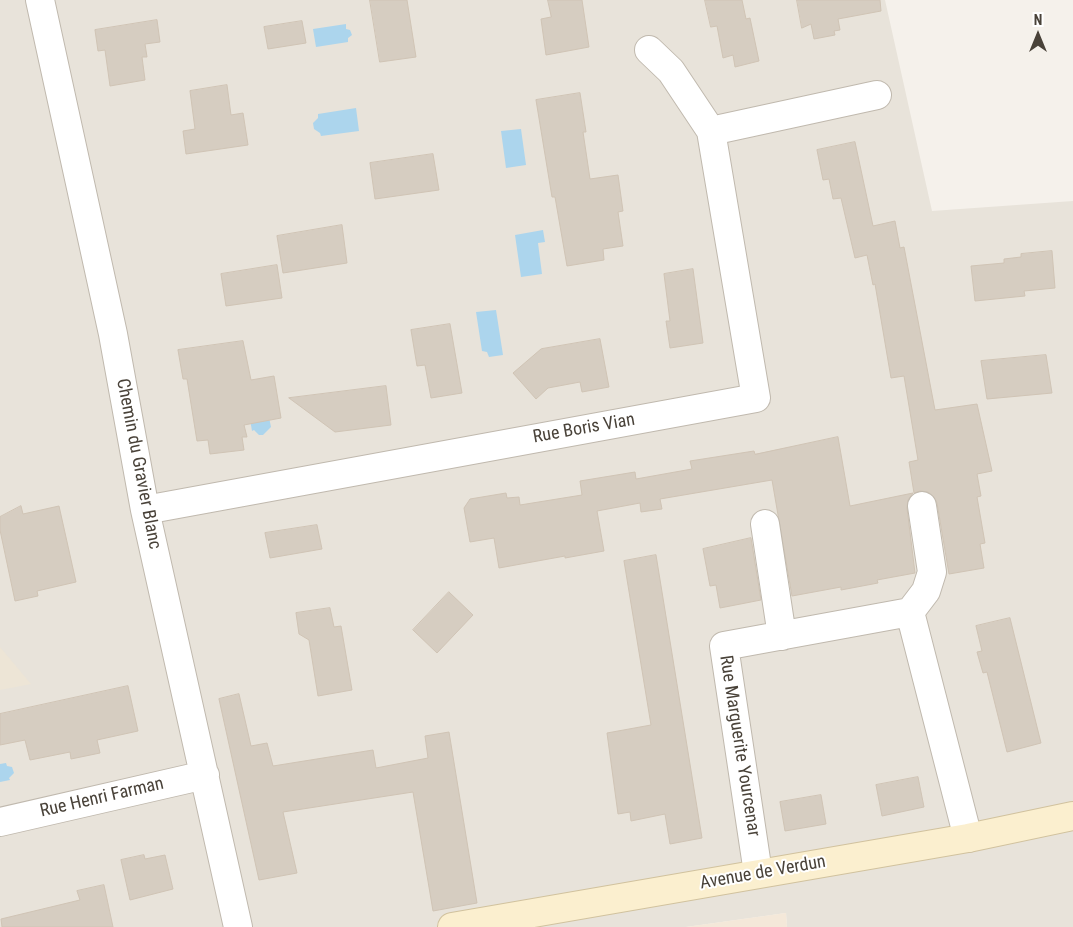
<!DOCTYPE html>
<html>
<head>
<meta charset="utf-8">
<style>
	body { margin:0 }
	#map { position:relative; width:1073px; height:927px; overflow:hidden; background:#f5f1eb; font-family:"Roboto Condensed",sans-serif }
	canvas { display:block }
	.north { position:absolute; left:1013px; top:10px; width:50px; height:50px; -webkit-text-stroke:4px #fff; paint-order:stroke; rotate:0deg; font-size:14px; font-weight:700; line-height:20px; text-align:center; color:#494239 }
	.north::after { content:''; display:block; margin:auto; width:18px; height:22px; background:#494239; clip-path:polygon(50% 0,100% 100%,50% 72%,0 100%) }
</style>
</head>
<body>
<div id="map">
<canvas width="1073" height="927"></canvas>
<div class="north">N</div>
</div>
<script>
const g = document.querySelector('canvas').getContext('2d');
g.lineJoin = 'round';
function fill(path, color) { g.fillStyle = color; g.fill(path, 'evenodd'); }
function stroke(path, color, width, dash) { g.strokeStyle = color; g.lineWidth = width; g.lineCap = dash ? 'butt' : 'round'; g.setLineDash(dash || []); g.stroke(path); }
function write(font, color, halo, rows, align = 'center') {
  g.font = font + ' "Roboto Condensed",sans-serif'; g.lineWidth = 4; g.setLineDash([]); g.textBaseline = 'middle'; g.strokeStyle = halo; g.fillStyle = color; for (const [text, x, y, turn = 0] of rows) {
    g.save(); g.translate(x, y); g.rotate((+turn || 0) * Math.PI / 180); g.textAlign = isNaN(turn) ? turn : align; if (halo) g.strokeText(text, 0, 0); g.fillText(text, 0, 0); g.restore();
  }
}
fill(new Path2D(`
	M 0,0 L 885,0 L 932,211 L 1073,201 L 1073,927 L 787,927 L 786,913 L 686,927 L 0,927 Z`), '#e8e3da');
fill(new Path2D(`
	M 786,913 L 787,927 L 686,927 Z`), '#f4e8d9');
fill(new Path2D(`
	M 0,647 L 31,684 L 0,690 Z`), '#ede5d6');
fill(new Path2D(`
	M 346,24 L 346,29 L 350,30 L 352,35 L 348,38 L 348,42 L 316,47 L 313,29 Z
	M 356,108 L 359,131 L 321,136 L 320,133 L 314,129 L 313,123 L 318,118 L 318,114 Z
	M 521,129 L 526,165 L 506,168 L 501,131 Z
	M 543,230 L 545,242 L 538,243 L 542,274 L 521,277 L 515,235 Z
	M 496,310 L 503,355 L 489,357 L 487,352 L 482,351 L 476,312 Z
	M 264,393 L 271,427 L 263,435 L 259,435 L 254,430 L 252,431 L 246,396 Z
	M 6,763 L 7,766 L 12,767 L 14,773 L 9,778 L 10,780 L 0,782 L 0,764 Z`), '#acd5ed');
const building = new Path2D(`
	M 370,0 L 407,0 L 416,57 L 380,62 Z
	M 548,0 L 582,0 L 589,47 L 546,55 L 541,19 L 551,17 Z
	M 705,0 L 742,0 L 746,19 L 750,18 L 759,61 L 735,67 L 733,55 L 723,58 L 717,26 L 711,27 Z
	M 797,0 L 880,0 L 881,11 L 838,19 L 840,30 L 834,31 L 835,35 L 814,39 L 811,24 L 802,28 Z
	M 157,20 L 160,42 L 145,44 L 147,57 L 142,57 L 145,80 L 110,86 L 105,50 L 98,51 L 95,30 Z
	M 302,21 L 306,43 L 268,49 L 264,27 Z
	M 227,85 L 231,115 L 243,113 L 248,145 L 186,154 L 183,131 L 195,129 L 190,91 Z
	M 580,93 L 586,132 L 583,132 L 590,179 L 618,175 L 623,211 L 618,212 L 623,246 L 603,249 L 604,260 L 567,266 L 555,197 L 552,197 L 536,100 Z
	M 855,142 L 873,226 L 895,221 L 900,248 L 904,247 L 935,410 L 977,404 L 992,471 L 977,474 L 981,496 L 977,497 L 985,543 L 980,544 L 984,568 L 949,574 L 937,503 L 934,497 L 928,492 L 920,491 L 914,493 L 909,462 L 918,460 L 904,376 L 891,378 L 875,284 L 873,285 L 867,255 L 855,258 L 841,198 L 833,199 L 829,179 L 823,180 L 817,150 Z
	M 433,154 L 439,190 L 375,199 L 370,163 Z
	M 342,225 L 347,263 L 283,273 L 277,236 Z
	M 1052,251 L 1055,288 L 1024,291 L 1025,296 L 975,301 L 971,266 L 1004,263 L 1004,259 L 1021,257 L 1021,254 Z
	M 277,265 L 282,298 L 226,306 L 221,274 Z
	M 693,269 L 703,343 L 670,348 L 666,321 L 670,321 L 664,274 Z
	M 450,324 L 462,393 L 431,398 L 425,365 L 417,366 L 411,330 Z
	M 600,339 L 609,387 L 582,392 L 580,382 L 548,388 L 536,399 L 513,373 L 541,349 Z
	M 243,341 L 251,380 L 274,376 L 281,418 L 244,425 L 247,437 L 242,437 L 244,450 L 210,454 L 208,440 L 197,441 L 187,379 L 183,379 L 178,350 Z
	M 1046,355 L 1052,393 L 987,399 L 981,361 Z
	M 386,386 L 391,425 L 335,432 L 289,398 Z
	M 838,437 L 850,506 L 913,493 L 908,500 L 907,508 L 915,573 L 877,580 L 878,583 L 841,590 L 841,587 L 792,596 L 772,480 L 660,499 L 662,509 L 641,512 L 640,503 L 597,511 L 604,551 L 565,558 L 565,556 L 499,568 L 494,538 L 470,542 L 464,508 L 470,499 L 506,493 L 507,498 L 519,497 L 520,505 L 582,495 L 580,481 L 635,472 L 636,479 L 692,469 L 690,461 L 754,451 L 755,454 Z
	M 21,506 L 23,514 L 59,506 L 76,582 L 37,591 L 38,596 L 15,601 L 0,530 L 0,517 Z
	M 317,525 L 322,549 L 270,558 L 265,533 Z
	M 751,538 L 761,600 L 720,608 L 716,585 L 710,586 L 703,549 Z
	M 656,555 L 702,838 L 670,844 L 665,814 L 631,821 L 630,812 L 618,814 L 607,733 L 651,725 L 624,561 Z
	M 449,592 L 473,615 L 437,653 L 413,630 Z
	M 330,608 L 334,627 L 341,626 L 352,690 L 318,696 L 309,640 L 299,634 L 296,613 Z
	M 1010,618 L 1041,743 L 1007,752 L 987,672 L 983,673 L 977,652 L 982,651 L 976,626 Z
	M 128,686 L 138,731 L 97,740 L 100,753 L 71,759 L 70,752 L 30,760 L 25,740 L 0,745 L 0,714 Z
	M 239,694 L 251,746 L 267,743 L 273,766 L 373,750 L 376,768 L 428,758 L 425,736 L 449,732 L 477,903 L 433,911 L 413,792 L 283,812 L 297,873 L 259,880 L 219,699 Z
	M 918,777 L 924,807 L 882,816 L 876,785 Z
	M 821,795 L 826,824 L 785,831 L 780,802 Z
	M 144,855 L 145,859 L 165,855 L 173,889 L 130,900 L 121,860 Z
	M 104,885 L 113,927 L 2,927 L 1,919 L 80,900 L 77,891 Z`);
fill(building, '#d6cdc1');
stroke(building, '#d0c4b5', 1);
const minor = new Path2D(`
	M 40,0 L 113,334 L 145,510 L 238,927
	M 649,50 L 671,71 L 711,131
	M 145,510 L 756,398 L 711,131 L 877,95
	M 765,524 L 782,636
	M 910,612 L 926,591 L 932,572 L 922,506
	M 0,822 L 205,775
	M 758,873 L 724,646 L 910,612 L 968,838`);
const secondary = new Path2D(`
	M 452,927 L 968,838 L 1073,816`);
stroke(minor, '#c0b9ae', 30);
stroke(secondary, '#d1c29e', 30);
stroke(minor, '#fff', 28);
stroke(secondary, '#fbefcf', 28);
write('18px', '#494239', '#fff', [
	["Rue Boris Vian",584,429,-10],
	["Chemin du Gravier Blanc",138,464,79],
	["Rue Marguerite Yourcenar",739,746,81],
	["Rue Henri Farman",102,798,-13],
	["Avenue de Verdun",763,873,-10]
]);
</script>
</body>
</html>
